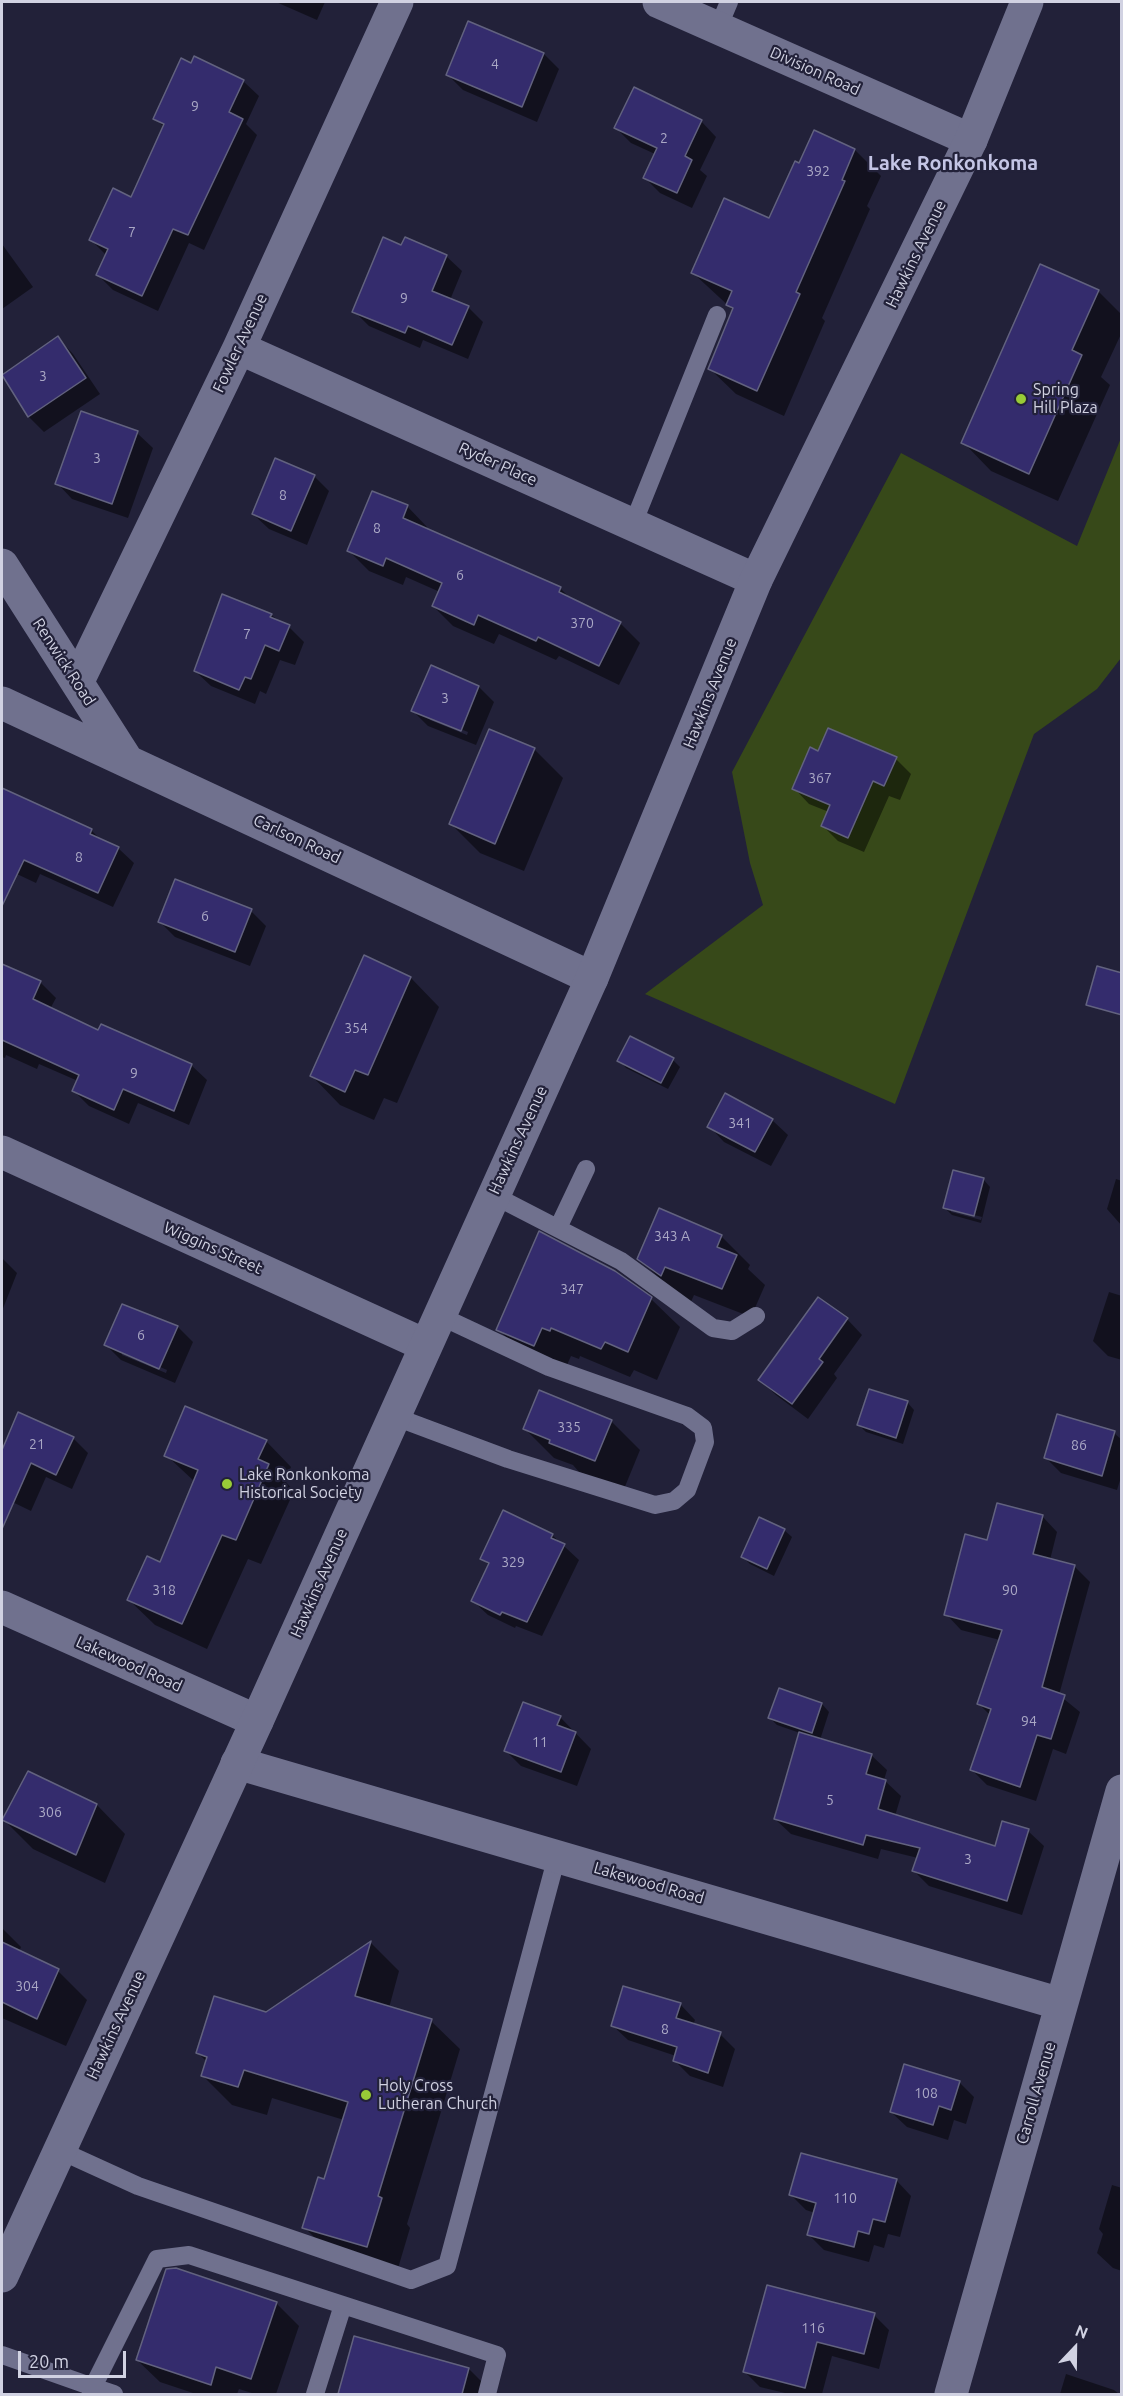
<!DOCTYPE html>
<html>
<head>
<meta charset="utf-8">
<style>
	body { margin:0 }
	#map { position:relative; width:1123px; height:2396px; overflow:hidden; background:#222139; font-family:Ubuntu,sans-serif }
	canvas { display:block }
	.frame { position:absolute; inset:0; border:3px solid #d1d2e2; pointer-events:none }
	.north { position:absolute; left:1045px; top:2318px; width:60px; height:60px; -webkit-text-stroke:4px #222139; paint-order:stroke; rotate:22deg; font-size:16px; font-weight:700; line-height:24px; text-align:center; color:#d1d2e2 }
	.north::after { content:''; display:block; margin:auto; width:21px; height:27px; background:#d1d2e2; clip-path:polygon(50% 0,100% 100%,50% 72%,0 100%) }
	.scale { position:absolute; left:18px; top:2351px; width:108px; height:27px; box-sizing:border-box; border:3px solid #d1d2e2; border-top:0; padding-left:8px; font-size:18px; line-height:21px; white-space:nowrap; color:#d1d2e2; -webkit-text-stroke:4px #222139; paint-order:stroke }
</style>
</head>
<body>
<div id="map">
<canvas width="1123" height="2396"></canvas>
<div class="frame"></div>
<div class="north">N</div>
<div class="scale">20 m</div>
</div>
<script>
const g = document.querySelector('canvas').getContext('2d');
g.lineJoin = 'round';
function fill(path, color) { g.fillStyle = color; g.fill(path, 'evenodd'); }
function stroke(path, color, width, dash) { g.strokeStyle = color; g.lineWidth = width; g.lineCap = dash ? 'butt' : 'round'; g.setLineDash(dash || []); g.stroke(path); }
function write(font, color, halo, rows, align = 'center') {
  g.font = font + ' Ubuntu,sans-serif'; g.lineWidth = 4.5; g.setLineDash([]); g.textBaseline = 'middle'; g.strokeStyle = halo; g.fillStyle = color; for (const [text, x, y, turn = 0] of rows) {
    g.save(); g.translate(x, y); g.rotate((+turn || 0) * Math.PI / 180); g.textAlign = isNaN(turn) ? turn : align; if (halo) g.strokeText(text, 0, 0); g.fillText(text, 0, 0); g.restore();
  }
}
fill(new Path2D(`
	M 1121,438 L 1121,658 L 1097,689 L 1034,734 L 895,1104 L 645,994 L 763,905 L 750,863 L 732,772 L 901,453 L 1077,546 Z`), '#374919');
fill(new Path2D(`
	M 276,2 L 325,2 L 317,20 Z
	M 544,54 L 559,69 L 537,122 L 463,90 L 448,75 Z
	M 243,81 L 259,96 L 246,124 L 257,135 L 204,250 L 189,243 L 158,311 L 113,290 L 98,275 L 107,256 L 91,240 L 131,199 L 164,127 L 155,118 Z
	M 701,121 L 716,137 L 700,170 L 707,176 L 692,208 L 660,193 L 644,177 L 655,154 L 631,143 L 616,128 Z
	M 815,132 L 855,150 L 881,176 L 867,206 L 870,209 L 822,318 L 825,321 L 784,416 L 736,394 L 709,368 L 733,310 L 693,273 L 770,220 Z
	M 2,244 L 33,287 L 2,309 Z
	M 402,247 L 446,256 L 462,271 L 450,300 L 468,307 L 483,322 L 468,359 L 423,340 L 420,348 L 369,326 L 354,311 Z
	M 1098,291 L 1122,315 L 1122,332 L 1101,377 L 1110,385 L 1058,501 L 991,471 L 963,442 Z
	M 58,338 L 73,354 L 100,394 L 44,432 L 29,417 L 2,376 Z
	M 137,433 L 153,448 L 128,518 L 72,499 L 57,483 Z
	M 314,476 L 329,491 L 307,545 L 269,529 L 253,514 Z
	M 407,506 L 427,527 L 426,530 L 561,589 L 572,600 L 620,623 L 640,643 L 619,685 L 559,656 L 556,660 L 499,634 L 494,644 L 453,626 L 433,606 L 440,592 L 406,577 L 403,585 L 369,571 L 349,551 Z
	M 271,615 L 289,627 L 304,642 L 295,665 L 280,660 L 266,694 L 260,691 L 255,704 L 211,686 L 195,671 Z
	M 479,687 L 494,702 L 476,745 L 428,726 L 413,711 ZM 430,717 L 468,732 L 467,735 L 430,720 Z
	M 534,749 L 563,778 L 524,871 L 480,853 L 451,824 Z
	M 819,753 L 896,759 L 911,774 L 900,800 L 889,796 L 864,852 L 838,841 L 823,826 L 829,812 L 809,804 L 794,788 Z
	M 2,788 L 91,830 L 101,840 L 118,848 L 134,863 L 113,907 L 40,874 L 36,883 L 2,867 Z
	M 251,911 L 266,926 L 250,966 L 175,937 L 160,922 Z
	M 2,965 L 40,982 L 56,998 L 50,1009 L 99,1032 L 191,1065 L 207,1080 L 189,1125 L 138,1103 L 129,1124 L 89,1106 L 74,1091 L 78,1081 L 39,1064 L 37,1069 L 6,1055 L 5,1058 L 2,1057 Z
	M 411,978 L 439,1007 L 397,1103 L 384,1098 L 374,1120 L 340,1105 L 312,1076 Z
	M 619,1060 L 673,1060 L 680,1067 L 668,1089 L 626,1068 Z
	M 772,1120 L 788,1135 L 771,1166 L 724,1142 L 709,1126 Z
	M 983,1179 L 990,1187 L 981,1223 L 952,1215 L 945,1208 ZM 951,1209 L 982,1217 L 981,1220 L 951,1212 Z
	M 1116,1179 L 1122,1181 L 1122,1226 L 1107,1209 Z
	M 721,1236 L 750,1265 L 748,1269 L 765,1285 L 751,1317 L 694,1295 L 690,1304 L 668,1287 L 639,1258 Z
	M 2,1258 L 17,1273 L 2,1311 Z
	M 1109,1292 L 1122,1296 L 1122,1360 L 1108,1356 L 1093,1341 Z
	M 651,1299 L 680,1327 L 657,1380 L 634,1370 L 630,1377 L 580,1356 L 579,1359 L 571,1356 L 563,1374 L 527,1358 L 498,1329 Z
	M 847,1319 L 862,1335 L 834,1374 L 837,1378 L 808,1419 L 776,1395 L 760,1380 Z
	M 178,1327 L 193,1342 L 175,1383 L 121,1360 L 106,1345 ZM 122,1351 L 167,1370 L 166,1373 L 122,1355 Z
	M 907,1402 L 914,1410 L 903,1444 L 866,1432 L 859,1425 Z
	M 19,1414 L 73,1438 L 88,1453 L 72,1489 L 46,1477 L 31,1511 L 2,1497 L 2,1454 Z
	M 611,1421 L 640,1450 L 624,1489 L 579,1472 L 573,1465 L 554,1458 L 525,1429 Z
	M 1114,1433 L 1122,1440 L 1122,1474 L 1117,1490 L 1061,1473 L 1046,1458 Z
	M 266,1441 L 291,1467 L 285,1481 L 294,1491 L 261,1564 L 248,1559 L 207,1649 L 155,1625 L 129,1600 L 161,1564 L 195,1482 L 166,1455 Z
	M 1042,1516 L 1057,1532 L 1050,1560 L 1074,1566 L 1090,1582 L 1059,1695 L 1080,1712 L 1066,1754 L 1053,1749 L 1036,1801 L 987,1785 L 972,1770 L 990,1715 L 979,1704 L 1000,1640 L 961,1630 L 946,1614 L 988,1542 Z
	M 784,1530 L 792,1537 L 774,1576 L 750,1564 L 742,1556 Z
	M 552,1535 L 579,1560 L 542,1636 L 516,1626 L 515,1628 L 488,1615 L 473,1601 L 490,1566 L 482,1559 Z
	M 780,1690 L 822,1704 L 829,1712 L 820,1740 L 871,1755 L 887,1770 L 884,1780 L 901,1796 L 895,1816 L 996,1847 L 1028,1831 L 1044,1846 L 1022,1915 L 929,1886 L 914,1871 L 918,1858 L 881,1849 L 878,1859 L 791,1834 L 775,1819 L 800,1733 L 777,1725 L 770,1718 Z
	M 560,1717 L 591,1749 L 577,1786 L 521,1766 L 506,1751 Z
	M 97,1805 L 125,1834 L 105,1883 L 33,1849 L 4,1820 Z
	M 2,1928 L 21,1947 L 19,1952 L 58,1971 L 87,2000 L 66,2046 L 2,2018 Z
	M 371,1943 L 399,1971 L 389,2008 L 431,2021 L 460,2049 L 407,2224 L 410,2228 L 396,2275 L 333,2256 L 304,2227 L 325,2181 L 344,2120 L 272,2098 L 267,2115 L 232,2105 L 203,2076 L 207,2062 L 198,2053 L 267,2014 Z
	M 680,2004 L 695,2020 L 693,2025 L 720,2034 L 735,2049 L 723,2087 L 690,2076 L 675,2061 L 676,2056 L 628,2040 L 612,2025 Z
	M 959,2082 L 974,2097 L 966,2124 L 954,2120 L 948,2140 L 907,2127 L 891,2112 Z
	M 896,2180 L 911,2196 L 900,2237 L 888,2234 L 884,2248 L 874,2245 L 869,2262 L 824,2250 L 809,2235 L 815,2213 L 806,2210 L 791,2195 Z
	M 1112,2185 L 1122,2188 L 1122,2271 L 1113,2268 L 1097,2253 L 1103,2234 L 1099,2229 Z
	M 276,2303 L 299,2326 L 276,2394 L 255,2394 L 239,2389 L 237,2394 L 196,2394 L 160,2382 L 137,2360 Z
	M 874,2315 L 889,2330 L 879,2369 L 832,2356 L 822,2394 L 789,2394 L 760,2387 L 745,2372 Z
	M 355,2338 L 469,2369 L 491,2391 L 490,2394 L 339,2394 Z
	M 1066,2374 L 1114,2390 L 1119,2394 L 1060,2394 Z`), '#0007');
const building = new Path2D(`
	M 468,21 L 544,53 L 522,107 L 446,75 Z
	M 194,56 L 244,80 L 229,112 L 243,119 L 188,235 L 173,229 L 142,296 L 96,275 L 108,249 L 89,240 L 113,188 L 131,197 L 164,124 L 153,119 L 181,58 L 191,63 Z
	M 634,87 L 702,120 L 685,156 L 692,160 L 677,193 L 643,178 L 657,148 L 614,128 Z
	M 814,130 L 855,149 L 842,180 L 845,181 L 796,292 L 800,294 L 757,391 L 708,369 L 733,308 L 726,305 L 732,291 L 691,273 L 724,198 L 769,218 L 795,161 L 799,163 Z
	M 383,237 L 401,245 L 405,237 L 447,255 L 432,291 L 469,306 L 452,345 L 408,326 L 405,333 L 352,312 Z
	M 1040,264 L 1099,290 L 1072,350 L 1082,355 L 1029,474 L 961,443 Z
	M 58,336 L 86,378 L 28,417 L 2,375 Z
	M 81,411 L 138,431 L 112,504 L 55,484 Z
	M 275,458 L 315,475 L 291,531 L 252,514 Z
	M 372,491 L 408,505 L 403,518 L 561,587 L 559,592 L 621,622 L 599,666 L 538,637 L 536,641 L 478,615 L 474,625 L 432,606 L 442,583 L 386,558 L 383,566 L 347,551 Z
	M 222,594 L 272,614 L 270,617 L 290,625 L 279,651 L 265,645 L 251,679 L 245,677 L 239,690 L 194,671 Z
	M 431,665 L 479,686 L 461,731 L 411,711 Z
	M 828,728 L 897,757 L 884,786 L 873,781 L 848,838 L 821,826 L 830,805 L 792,789 L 810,747 L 818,751 Z
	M 489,729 L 535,748 L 495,844 L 449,824 Z
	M 2,788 L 92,829 L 90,834 L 119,847 L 98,893 L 24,860 L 2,906 Z
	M 175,879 L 252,909 L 235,952 L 158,922 Z
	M 364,955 L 411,977 L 368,1075 L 355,1070 L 345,1092 L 310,1076 Z
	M 2,964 L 41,981 L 33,999 L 98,1030 L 101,1024 L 192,1064 L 174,1111 L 123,1089 L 114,1110 L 72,1091 L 79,1075 L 2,1040 Z
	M 1097,966 L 1122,973 L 1122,1015 L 1086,1005 Z
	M 630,1036 L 674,1058 L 661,1083 L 617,1061 Z
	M 725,1093 L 773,1119 L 755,1152 L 707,1127 Z
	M 953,1170 L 984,1178 L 974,1216 L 943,1208 Z
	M 659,1208 L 722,1235 L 717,1247 L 737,1255 L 722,1289 L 665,1267 L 661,1276 L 637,1259 Z
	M 539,1231 L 615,1271 L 652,1297 L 628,1352 L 605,1342 L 601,1349 L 551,1328 L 550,1331 L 542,1328 L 534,1346 L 496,1330 Z
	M 818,1297 L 848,1318 L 819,1359 L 823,1362 L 792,1404 L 758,1380 Z
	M 122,1304 L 178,1326 L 159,1369 L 104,1345 Z
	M 869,1389 L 908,1401 L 896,1438 L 857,1425 Z
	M 539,1390 L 612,1420 L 595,1461 L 549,1443 L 550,1440 L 523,1429 Z
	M 185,1406 L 267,1440 L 258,1459 L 269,1464 L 236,1540 L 222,1535 L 182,1624 L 127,1600 L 147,1556 L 160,1562 L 198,1470 L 164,1456 Z
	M 18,1412 L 74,1437 L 56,1475 L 31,1463 L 2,1529 L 2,1450 Z
	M 1057,1414 L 1115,1431 L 1102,1476 L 1044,1458 Z
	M 997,1503 L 1043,1515 L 1033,1554 L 1075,1565 L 1042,1687 L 1065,1695 L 1051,1739 L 1037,1735 L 1020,1787 L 970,1770 L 991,1709 L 977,1704 L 1002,1630 L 944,1615 L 965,1534 L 987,1540 Z
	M 503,1510 L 553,1534 L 551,1538 L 565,1544 L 527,1622 L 502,1612 L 500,1615 L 471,1601 L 489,1563 L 480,1559 Z
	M 759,1517 L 785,1529 L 767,1569 L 741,1557 Z
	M 779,1688 L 822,1703 L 812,1733 L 768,1718 Z
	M 523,1702 L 561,1716 L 557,1725 L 576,1732 L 561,1772 L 504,1751 Z
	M 799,1732 L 872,1754 L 866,1774 L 886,1780 L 878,1809 L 995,1846 L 1002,1821 L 1029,1829 L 1007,1901 L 912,1871 L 920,1848 L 866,1835 L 863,1845 L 774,1819 Z
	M 28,1771 L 97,1804 L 76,1855 L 2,1820 Z
	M 371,1941 L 355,1996 L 432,2019 L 378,2196 L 382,2198 L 367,2247 L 302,2228 L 318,2177 L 324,2179 L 348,2102 L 244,2070 L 238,2087 L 201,2076 L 207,2057 L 196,2053 L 214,1996 L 266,2012 Z
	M 2,1942 L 59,1969 L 37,2019 L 2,2002 Z
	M 623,1986 L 681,2003 L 676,2018 L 721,2032 L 708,2073 L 673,2061 L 677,2047 L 611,2026 Z
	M 904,2064 L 960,2081 L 951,2110 L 939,2106 L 933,2125 L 890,2112 Z
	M 801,2153 L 897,2179 L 885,2222 L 873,2219 L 869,2234 L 858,2231 L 854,2247 L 807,2235 L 816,2203 L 789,2195 Z
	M 176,2268 L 277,2302 L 251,2379 L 216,2367 L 211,2385 L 136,2360 L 166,2269 Z
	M 767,2285 L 875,2313 L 864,2354 L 817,2342 L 805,2388 L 743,2372 Z
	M 354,2336 L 469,2368 L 462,2394 L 338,2394 Z`);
fill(building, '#342c6d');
stroke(building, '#62627f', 1.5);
stroke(new Path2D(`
	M 718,28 L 729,2
	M 633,524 L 717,315
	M 493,1195 L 621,1261 L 713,1328 L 732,1331 L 756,1316
	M 558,1228 L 586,1169
	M 393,1416 L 508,1459 L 655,1505 L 674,1501 L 687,1490 L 705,1442 L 703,1428 L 687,1416 L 549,1367 L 438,1315
	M 59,2150 L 138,2186 L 411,2280 L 447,2266 L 557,1856
	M 2,2355 L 93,2387 L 157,2259 L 189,2255 L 497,2355 L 487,2394
	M 91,2394 L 93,2387 L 114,2394
	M 315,2394 L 343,2305`), '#70718e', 18);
stroke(new Path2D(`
	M 659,2 L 971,140
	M 239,348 L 756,580
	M 2,565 L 126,759
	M 78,681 L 239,348 L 397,2
	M 2,703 L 592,978
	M 2,1152 L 425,1345
	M 2,1607 L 257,1721
	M 237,1763 L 1061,2004
	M 951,2394 L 1122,1791`), '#70718e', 33);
stroke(new Path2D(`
	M 2,2276 L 257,1721 L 592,978 L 756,580 L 971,140 L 1027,2`), '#70718e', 33);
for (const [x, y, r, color] of [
	[1021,399,6,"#98cb37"],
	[227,1484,6,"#98cb37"],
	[366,2095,6,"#98cb37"]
]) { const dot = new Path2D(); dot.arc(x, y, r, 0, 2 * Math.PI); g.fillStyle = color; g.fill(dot); stroke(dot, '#222139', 2); }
write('14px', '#aaa8c5', null, [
	["4",495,64],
	["9",195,106],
	["2",664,138],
	["392",818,171],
	["7",132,232],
	["9",404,298],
	["3",43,376],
	["3",97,458],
	["8",283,495],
	["8",377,528],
	["6",460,575],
	["370",582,623],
	["7",247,634],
	["3",445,698],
	["367",820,778],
	["8",79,857],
	["6",205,916],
	["354",356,1028],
	["9",134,1073],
	["341",740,1123],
	["343 A",672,1236],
	["347",572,1289],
	["6",141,1335],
	["335",569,1427],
	["21",37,1444],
	["86",1079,1445],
	["329",513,1562],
	["318",164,1590],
	["90",1010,1590],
	["94",1029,1721],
	["11",540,1742],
	["5",830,1800],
	["306",50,1812],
	["3",968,1859],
	["304",27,1986],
	["8",665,2029],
	["108",926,2093],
	["110",845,2198],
	["116",813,2328]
]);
write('16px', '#d1d2e2', '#222139', [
	["Division Road",815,71,24],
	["Hawkins Avenue",916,254,-64],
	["Fowler Avenue",240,343,-65],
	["Ryder Place",498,464,24],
	["Renwick Road",64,662,57],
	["Hawkins Avenue",710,693,-68],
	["Carlson Road",297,839,25],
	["Hawkins Avenue",518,1140,-65],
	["Wiggins Street",213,1248,24],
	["Hawkins Avenue",319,1583,-66],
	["Lakewood Road",129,1664,24],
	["Lakewood Road",649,1883,16],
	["Hawkins Avenue",116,2025,-65],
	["Carroll Avenue",1036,2093,-74]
]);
write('16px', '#d1d2e2', '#222139', [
	["Spring",1033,390],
	["Hill Plaza",1033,408],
	["Lake Ronkonkoma",239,1475],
	["Historical Society",239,1493],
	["Holy Cross",378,2086],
	["Lutheran Church",378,2104]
], 'left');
write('bold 20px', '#c4c5e5', '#222139', [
	["Lake Ronkonkoma",953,163]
]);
</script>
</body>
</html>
